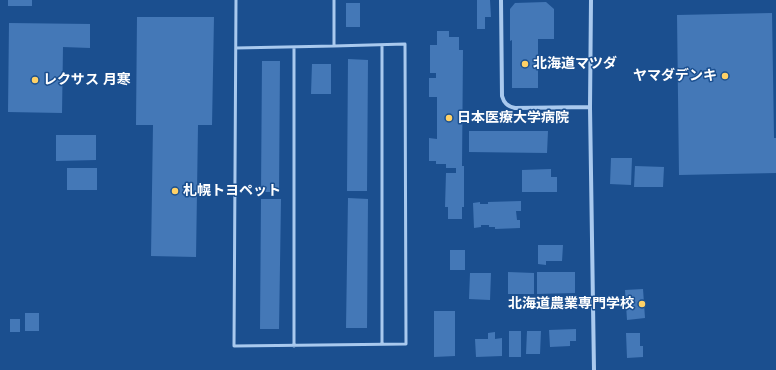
<!DOCTYPE html>
<html>
<head>
<meta charset="utf-8">
<style>
	body { margin:0 }
	canvas { display:block; background:#1b4f8f }
</style>
</head>
<body>
<canvas width="776" height="370"></canvas>
<script>
const g = document.querySelector('canvas').getContext('2d');
g.lineJoin = 'round';
function fill(path, color) { g.fillStyle = color; g.fill(path, 'evenodd'); }
function stroke(path, color, width, dash) { g.strokeStyle = color; g.lineWidth = width; g.lineCap = dash ? 'butt' : 'round'; g.setLineDash(dash || []); g.stroke(path); }
function write(font, color, halo, rows, align = 'center') {
  g.font = font + ' Mulish,"Noto Sans JP",sans-serif'; g.lineWidth = 3; g.setLineDash([]); g.textBaseline = 'middle'; g.strokeStyle = halo; g.fillStyle = color; for (const [text, x, y, turn = 0] of rows) {
    g.save(); g.translate(x, y); g.rotate((+turn || 0) * Math.PI / 180); g.textAlign = isNaN(turn) ? turn : align; if (halo) g.strokeText(text, 0, 0); g.fillText(text, 0, 0); g.restore();
  }
}
fill(new Path2D(`
	M 8,0 L 32,0 L 32,6 L 8,6 Z
	M 477,0 L 490,0 L 491,17 L 485,17 L 485,29 L 477,29 Z
	M 546,2 L 554,9 L 554,39 L 538,39 L 538,88 L 512,88 L 512,40 L 510,41 L 510,9 L 515,3 Z
	M 346,3 L 360,3 L 360,27 L 346,27 Z
	M 772,13 L 774,138 L 776,138 L 776,173 L 679,175 L 677,15 Z
	M 137,17 L 214,17 L 212,125 L 198,125 L 196,257 L 151,256 L 153,125 L 136,125 Z
	M 9,23 L 90,24 L 90,48 L 63,47 L 62,113 L 8,112 Z
	M 437,31 L 449,31 L 449,37 L 459,37 L 459,50 L 463,50 L 462,166 L 464,166 L 464,207 L 462,207 L 462,219 L 448,219 L 448,207 L 445,207 L 446,173 L 456,173 L 456,168 L 446,168 L 446,164 L 436,164 L 436,161 L 429,161 L 429,138 L 437,139 L 437,97 L 429,97 L 429,78 L 436,78 L 436,73 L 430,73 L 430,45 L 437,45 Z
	M 348,59 L 368,60 L 367,191 L 347,191 Z
	M 262,61 L 280,61 L 279,192 L 261,192 Z
	M 312,64 L 331,64 L 331,94 L 311,94 Z
	M 469,131 L 548,131 L 547,153 L 469,152 Z
	M 56,135 L 96,135 L 96,160 L 56,161 Z
	M 611,158 L 632,158 L 631,185 L 610,184 Z
	M 635,166 L 664,167 L 663,187 L 634,187 Z
	M 67,168 L 97,168 L 97,190 L 67,190 Z
	M 551,169 L 551,177 L 557,177 L 557,192 L 522,192 L 522,170 Z
	M 348,198 L 368,199 L 367,328 L 346,328 Z
	M 261,199 L 281,199 L 279,329 L 260,329 Z
	M 521,201 L 521,211 L 516,211 L 517,220 L 520,220 L 520,228 L 495,229 L 495,227 L 489,227 L 489,225 L 481,225 L 481,227 L 474,228 L 473,203 L 480,202 L 480,204 L 488,204 L 488,202 Z
	M 538,245 L 563,245 L 562,261 L 546,261 L 546,265 L 538,264 Z
	M 450,250 L 465,250 L 465,270 L 450,270 Z
	M 508,272 L 534,273 L 534,294 L 508,294 Z
	M 537,272 L 575,272 L 575,293 L 537,294 Z
	M 470,273 L 491,273 L 490,300 L 469,299 Z
	M 643,289 L 645,318 L 627,320 L 625,290 Z
	M 434,311 L 455,311 L 455,356 L 434,357 Z
	M 25,313 L 39,313 L 39,331 L 25,331 Z
	M 10,319 L 20,319 L 20,332 L 10,332 Z
	M 576,329 L 576,341 L 570,341 L 570,346 L 550,347 L 549,330 Z
	M 509,331 L 521,331 L 521,357 L 509,357 Z
	M 527,331 L 541,331 L 540,354 L 526,354 Z
	M 495,332 L 495,339 L 502,338 L 502,356 L 476,357 L 475,339 L 488,339 L 488,333 Z
	M 626,333 L 640,333 L 640,346 L 643,346 L 643,357 L 627,358 Z`), '#4478b7');
stroke(new Path2D(`
	M 236,0 L 234,346 L 406,344 L 405,44 L 334,46 L 334,0
	M 236,48 L 334,46
	M 382,344 L 382,45
	M 294,346 L 294,47`), '#a9c9ee', 3);
stroke(new Path2D(`
	M 501,0 L 502,96 C 504,103 507,106 515,108 L 590,107
	M 591,0 L 590,107 L 594,370`), '#a9c9ee', 4);
for (const [x, y, r, color] of [
	[525,64,4,"#ffd166"],
	[725,76,4,"#ffd166"],
	[35,80,4,"#ffd166"],
	[449,118,4,"#ffd166"],
	[175,191,4,"#ffd166"],
	[642,304,4,"#ffd166"]
]) { const dot = new Path2D(); dot.arc(x, y, r, 0, 2 * Math.PI); g.fillStyle = color; g.fill(dot); stroke(dot, '#1b4f8f', 1.5); }
write('bold 14px', '#fff', '#1b4f8f', [
	["北海道マツダ",533,64],
	["ヤマダデンキ",717,76,"right"],
	["レクサス 月寒",43,80],
	["日本医療大学病院",457,118],
	["札幌トヨペット",183,191],
	["北海道農業専門学校",634,304,"right"]
], 'left');
</script>
</body>
</html>
